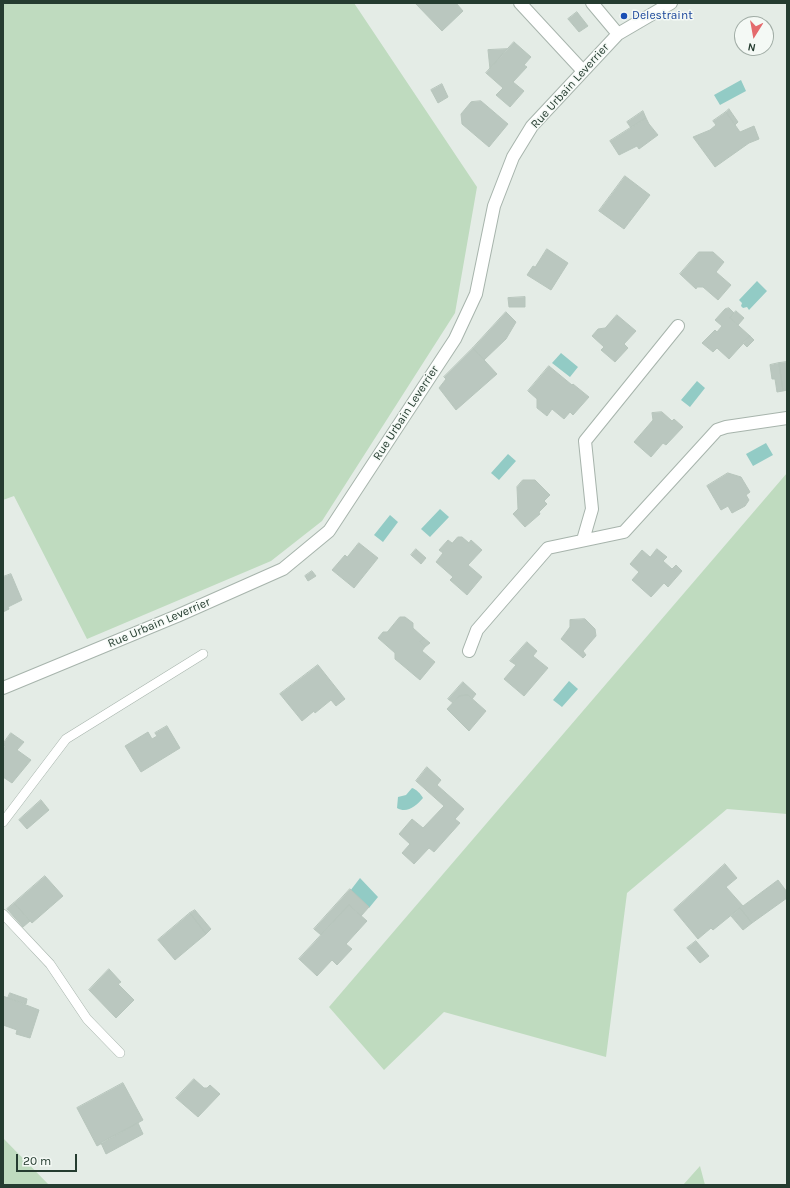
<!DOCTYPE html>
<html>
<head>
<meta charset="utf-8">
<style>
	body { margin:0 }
	#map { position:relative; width:790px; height:1188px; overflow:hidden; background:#e4ece6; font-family:Karla,sans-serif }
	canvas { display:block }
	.frame { position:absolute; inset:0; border:4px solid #253c30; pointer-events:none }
	.north { position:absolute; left:734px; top:16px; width:40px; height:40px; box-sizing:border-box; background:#f4f9f5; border:1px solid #a1ada6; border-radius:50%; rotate:191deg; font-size:11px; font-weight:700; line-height:16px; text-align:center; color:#253c30 }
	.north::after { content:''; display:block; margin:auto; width:14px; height:18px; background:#e46a6d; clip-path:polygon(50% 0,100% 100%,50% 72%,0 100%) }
	.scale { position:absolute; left:16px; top:1154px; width:61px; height:18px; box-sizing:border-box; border:2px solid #253c30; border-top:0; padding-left:5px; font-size:12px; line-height:14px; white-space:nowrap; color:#253c30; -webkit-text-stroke:3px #f4f9f5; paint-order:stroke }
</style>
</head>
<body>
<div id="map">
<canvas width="790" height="1188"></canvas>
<div class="frame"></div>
<div class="north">N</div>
<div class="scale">20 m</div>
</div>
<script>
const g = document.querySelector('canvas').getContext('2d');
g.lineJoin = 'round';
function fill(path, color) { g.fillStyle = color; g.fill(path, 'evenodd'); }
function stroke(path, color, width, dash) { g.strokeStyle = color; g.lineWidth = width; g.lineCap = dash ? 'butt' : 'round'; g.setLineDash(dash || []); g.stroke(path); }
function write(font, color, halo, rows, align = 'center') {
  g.font = font + ' Karla,sans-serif'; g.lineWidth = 3; g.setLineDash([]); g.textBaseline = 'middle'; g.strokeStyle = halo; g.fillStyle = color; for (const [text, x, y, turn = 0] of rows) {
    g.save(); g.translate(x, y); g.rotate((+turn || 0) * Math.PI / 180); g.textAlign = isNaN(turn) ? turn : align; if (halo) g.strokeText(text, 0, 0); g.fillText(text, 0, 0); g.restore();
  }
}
fill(new Path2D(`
	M 3,3 L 354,3 L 477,187 L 455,313 L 322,521 L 271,561 L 87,639 L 14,496 L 3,500 Z
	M 787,473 L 787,814 L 727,809 L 627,893 L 606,1057 L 444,1012 L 384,1070 L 329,1007 Z
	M 3,1138 L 49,1185 L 3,1185 Z
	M 700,1166 L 705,1185 L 683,1185 Z`), '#bfdbbf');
fill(new Path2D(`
	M 741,80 L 746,91 L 720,105 L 714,95 Z
	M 757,281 L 767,291 L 749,310 L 747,307 L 743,308 L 741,306 L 742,303 L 739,300 Z
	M 561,353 L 578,367 L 570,377 L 552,363 Z
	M 697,381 L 705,388 L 690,407 L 681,400 Z
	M 766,443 L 773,455 L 753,466 L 746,454 Z
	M 508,454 L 516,461 L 499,480 L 491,473 Z
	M 440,509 L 449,517 L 430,537 L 421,529 Z
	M 390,515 L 398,522 L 383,542 L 374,535 Z
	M 569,681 L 578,689 L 562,707 L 553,700 Z
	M 412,788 C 416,789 421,794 423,798 C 416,806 407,814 397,808 L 398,797 L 406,795 Z
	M 360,878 L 378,897 L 369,908 L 350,891 Z`), '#92cbc5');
const building = new Path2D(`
	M 417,3 L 456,3 L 463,11 L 442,31 L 416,4 Z
	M 577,12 L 588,26 L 579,32 L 568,19 Z
	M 514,42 L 531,57 L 524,65 L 527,67 L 513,82 L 524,91 L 510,107 L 496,95 L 503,88 L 486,73 Z
	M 507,49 L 490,69 L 488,50 Z
	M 442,84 L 448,97 L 438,103 L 431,90 Z
	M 481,101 L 508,124 L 489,147 L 462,124 L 461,114 L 471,102 Z
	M 729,109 L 738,122 L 735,125 L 726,112 Z
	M 643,111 L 646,118 L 631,128 L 627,122 Z
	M 726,112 L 740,132 L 754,126 L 759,139 L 749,143 L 715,167 L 693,137 L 710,130 L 716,125 L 713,121 Z
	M 646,118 L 649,124 L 658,135 L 639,149 L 637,146 L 619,155 L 610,141 Z
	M 625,176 L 650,195 L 624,229 L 599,211 Z
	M 547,249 L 568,263 L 551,290 L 527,275 L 533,266 L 535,267 Z
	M 699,252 L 713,252 L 724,262 L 716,272 L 731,285 L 718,300 L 703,287 L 697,287 L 696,289 L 680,274 Z
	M 525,297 L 525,307 L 509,307 L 508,298 Z
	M 729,308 L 734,313 L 730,318 L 750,336 L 729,359 L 717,348 L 713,352 L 702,343 L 715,330 L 717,332 L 722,326 L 715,320 L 725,309 Z
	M 736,311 L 744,318 L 738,325 L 730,318 Z
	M 506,312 L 516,322 L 506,339 L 484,360 L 473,348 Z
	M 617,315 L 636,331 L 624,344 L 628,348 L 615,362 L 601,350 L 604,347 L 592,336 L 598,329 L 605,328 Z
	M 750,336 L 754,340 L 747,347 L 743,343 Z
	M 473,348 L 497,374 L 456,410 L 439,388 L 446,379 L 444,377 Z
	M 787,362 L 787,390 L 783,391 L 779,363 Z
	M 779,363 L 783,391 L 777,392 L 775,379 L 772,379 L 770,365 Z
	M 549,366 L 572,385 L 573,384 L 589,397 L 573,415 L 570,412 L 564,419 L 552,409 L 547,416 L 537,408 L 537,399 L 528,391 Z
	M 662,412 L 672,421 L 674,419 L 683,427 L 666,445 L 663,443 L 651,457 L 634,442 L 653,420 L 652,413 Z
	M 728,473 L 741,477 L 750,492 L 746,495 L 749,500 L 745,506 L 732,513 L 728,506 L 721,510 L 707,486 Z
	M 523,480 L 535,480 L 550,495 L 544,501 L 547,504 L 539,512 L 540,514 L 525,527 L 513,514 L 518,509 L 517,487 Z
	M 458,537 L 462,537 L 469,543 L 471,540 L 482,550 L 468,565 L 482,577 L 467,595 L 450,580 L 453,577 L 436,562 L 443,553 L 439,550 L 448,540 L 452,543 Z
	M 359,543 L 378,558 L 354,588 L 332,570 L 345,555 L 347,557 Z
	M 416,549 L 426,558 L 421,564 L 411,555 Z
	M 657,549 L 667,557 L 663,561 L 672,569 L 676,565 L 682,571 L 668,587 L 664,583 L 651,597 L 632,580 L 639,572 L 630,564 L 642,550 L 650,557 Z
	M 312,571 L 316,576 L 308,581 L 305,576 Z
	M 11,574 L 22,600 L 8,607 L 9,609 L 3,612 L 3,577 Z
	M 400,617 L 405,617 L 413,623 L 413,628 L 424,638 L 420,642 L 425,647 L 422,651 L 435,662 L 420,680 L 395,659 L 395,653 L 378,638 L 383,632 L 387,632 Z
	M 585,619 L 595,629 L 596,636 L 583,651 L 586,655 L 583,658 L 561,639 L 570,627 L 570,620 Z
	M 424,638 L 430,643 L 425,647 L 420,642 Z
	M 527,642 L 537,651 L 533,656 L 548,668 L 524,696 L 504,679 L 516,665 L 510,661 Z
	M 318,665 L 345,699 L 336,706 L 331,700 L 315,713 L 314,711 L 302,721 L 280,694 Z
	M 463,682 L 476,694 L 472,699 L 468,695 L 459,696 L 453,703 L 448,699 Z
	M 468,695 L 486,711 L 469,731 L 447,709 L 459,696 Z
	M 167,726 L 180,748 L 141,772 L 125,746 L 148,732 L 152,739 L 157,736 L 155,733 Z
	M 11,733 L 24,742 L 17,750 L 31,760 L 12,783 L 3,777 L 3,750 L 5,746 L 3,744 Z
	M 427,767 L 441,780 L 437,785 L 464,809 L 455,819 L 460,823 L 434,852 L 429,848 L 414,864 L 402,853 L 410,844 L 399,834 L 412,819 L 423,828 L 444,806 L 416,781 Z
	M 41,800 L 49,810 L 27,829 L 19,820 Z
	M 725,864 L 737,878 L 726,887 L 743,906 L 778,880 L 787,892 L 787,898 L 752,923 L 740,908 L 713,930 L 711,928 L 698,939 L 674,910 Z
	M 45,876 L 63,896 L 32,923 L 14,903 Z
	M 350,889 L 369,907 L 361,916 L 349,905 L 321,935 L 314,929 Z
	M 14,903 L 30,921 L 23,927 L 7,909 Z
	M 349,905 L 367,921 L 346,944 L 352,949 L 337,965 L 332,960 L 317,976 L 299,959 Z
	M 740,908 L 752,923 L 743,930 L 731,916 Z
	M 195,910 L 211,929 L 206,934 L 190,913 Z
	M 190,913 L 206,934 L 175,960 L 158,940 Z
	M 696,941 L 709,956 L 700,963 L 687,948 Z
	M 109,969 L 121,982 L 118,984 L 134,1000 L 116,1018 L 89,990 Z
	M 10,993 L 27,999 L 26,1004 L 8,998 Z
	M 3,996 L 39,1010 L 30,1038 L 16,1034 L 17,1030 L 3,1025 Z
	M 194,1079 L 204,1088 L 207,1088 L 210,1085 L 220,1094 L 198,1117 L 176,1098 Z
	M 123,1083 L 143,1120 L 97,1146 L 77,1108 Z
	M 138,1123 L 143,1134 L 106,1154 L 101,1143 Z`);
fill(building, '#bac7bf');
stroke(building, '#b7c5bc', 1);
const service = new Path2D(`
	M 3,822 L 66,739 L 203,654
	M 3,914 L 50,964 L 87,1019 L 120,1053`);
const minor = new Path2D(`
	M 520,3 L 583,71
	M 592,3 L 618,34
	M 583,540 L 592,509 L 585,441 L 678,326
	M 469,651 L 477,630 L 548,548 L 624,532 L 717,430 L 726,427 L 787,418
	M 3,688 L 177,616 L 283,569 L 329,531 L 455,339 L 476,294 L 494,206 L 513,157 L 532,126 L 618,34 L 671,3`);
stroke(service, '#a7b4ac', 10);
stroke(minor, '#a7b4ac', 14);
stroke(service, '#fff', 9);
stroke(minor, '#fff', 12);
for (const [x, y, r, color] of [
	[624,16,4,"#1a4fb4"]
]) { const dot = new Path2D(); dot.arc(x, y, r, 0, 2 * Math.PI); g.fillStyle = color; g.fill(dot); stroke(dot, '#f4f9f5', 1.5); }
write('12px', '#164399', '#f4f9f5', [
	["Delestraint",632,16]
], 'left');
write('12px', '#253c30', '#f4f9f5', [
	["Rue Urbain Leverrier",570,86,-48],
	["Rue Urbain Leverrier",406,413,-57],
	["Rue Urbain Leverrier",159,623,-23]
]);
</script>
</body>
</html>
